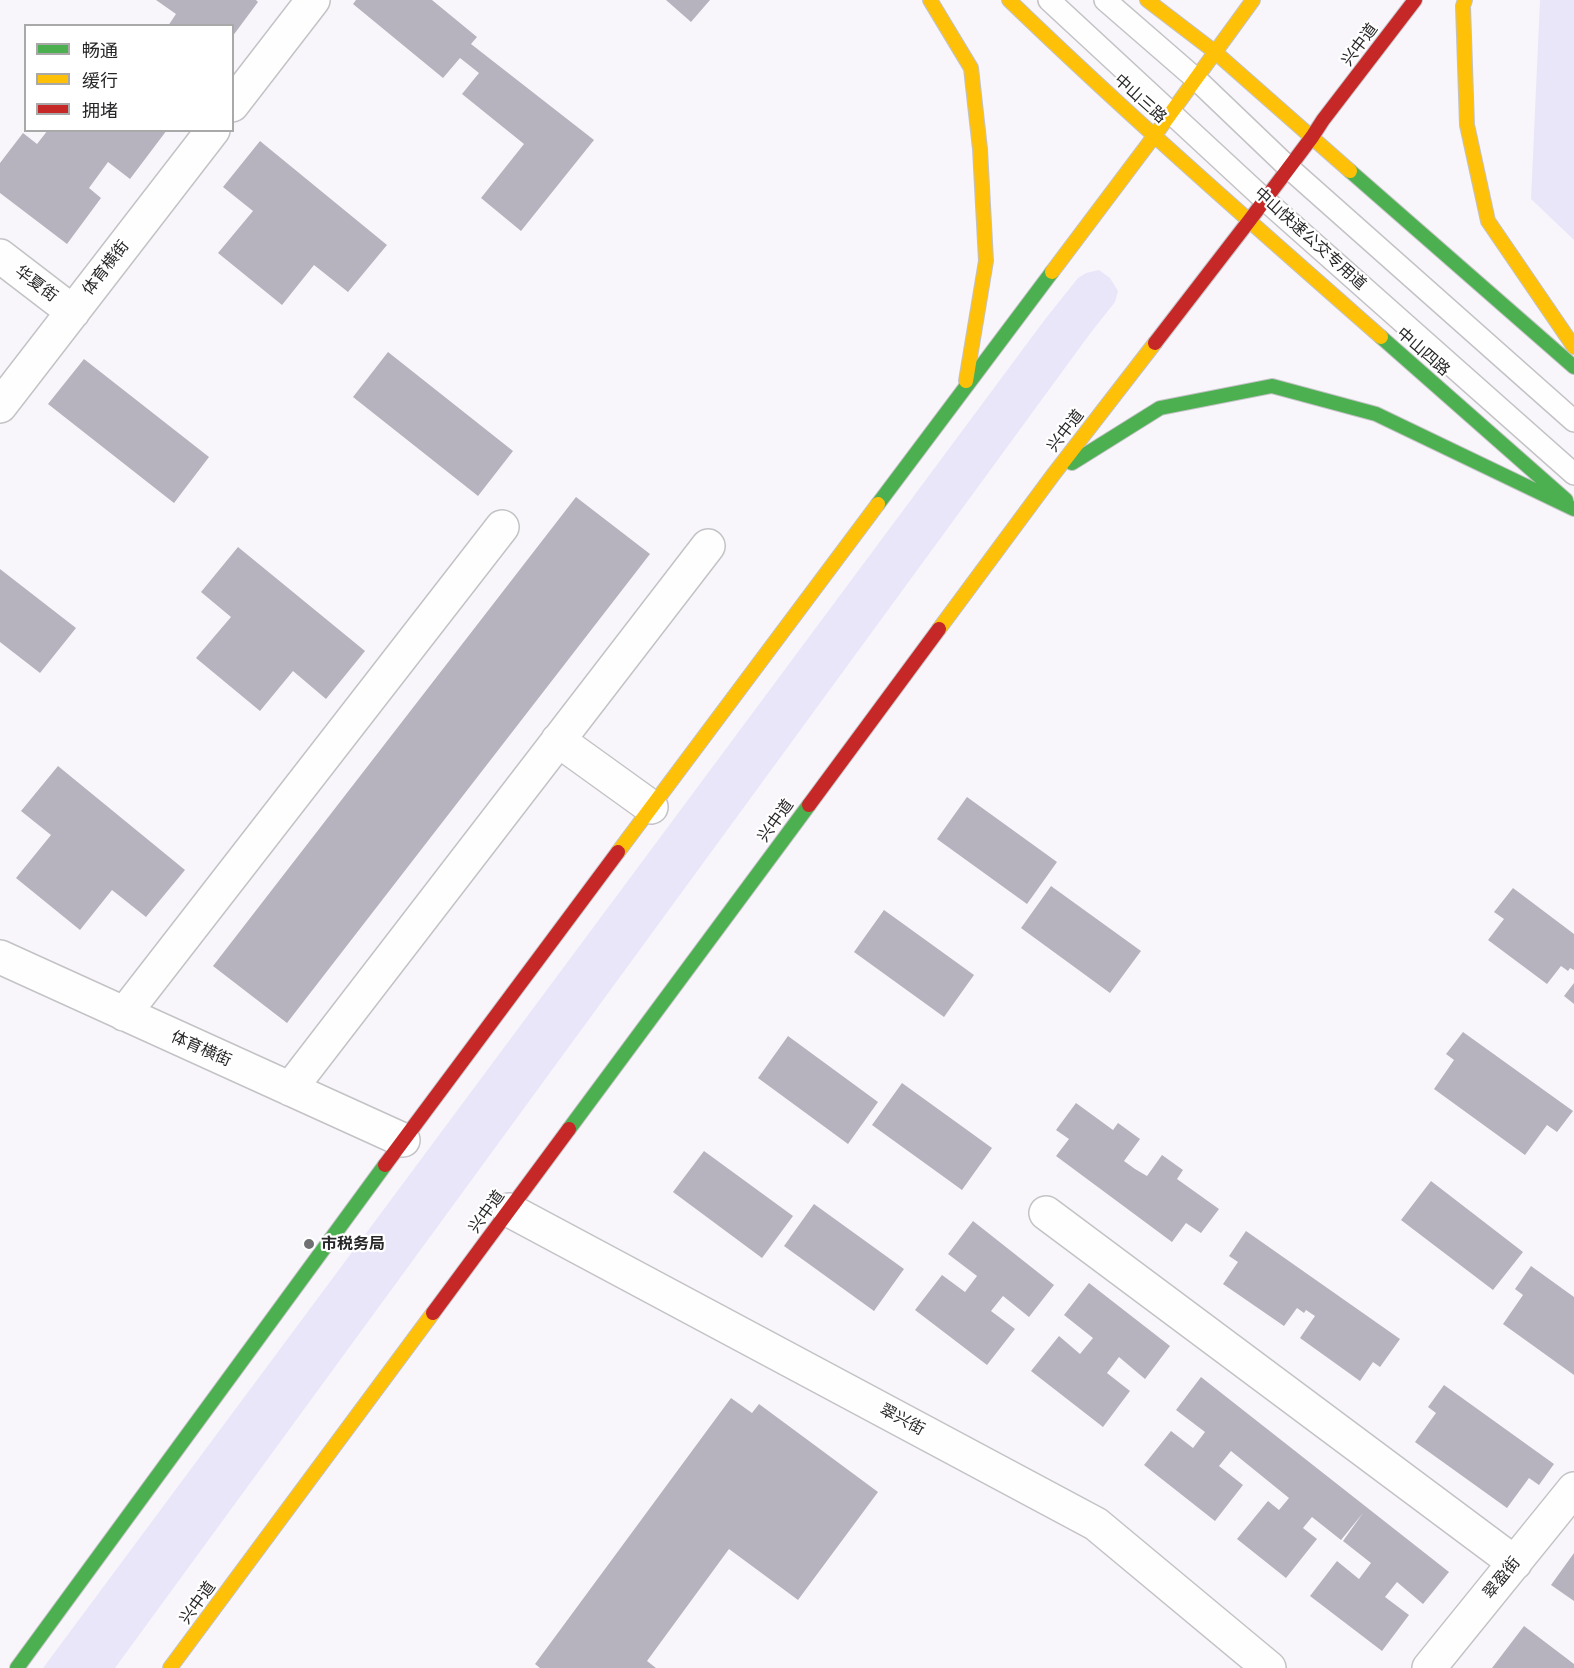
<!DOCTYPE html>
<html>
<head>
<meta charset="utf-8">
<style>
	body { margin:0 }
	#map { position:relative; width:1574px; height:1668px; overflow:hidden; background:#f8f6fb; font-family:"PT Serif","Noto Sans SC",serif }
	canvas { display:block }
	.legend { position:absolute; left:24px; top:24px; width:210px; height:108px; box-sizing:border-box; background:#fff; border:2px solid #a9a9a9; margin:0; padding:8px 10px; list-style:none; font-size:18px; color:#272729 }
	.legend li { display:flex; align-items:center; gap:12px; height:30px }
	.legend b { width:30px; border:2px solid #a9a9a9 }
</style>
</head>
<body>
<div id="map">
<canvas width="1574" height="1668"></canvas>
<ul class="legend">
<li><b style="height:8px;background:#4caf50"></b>畅通</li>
<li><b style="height:8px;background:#ffc107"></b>缓行</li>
<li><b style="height:8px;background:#c62828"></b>拥堵</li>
</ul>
</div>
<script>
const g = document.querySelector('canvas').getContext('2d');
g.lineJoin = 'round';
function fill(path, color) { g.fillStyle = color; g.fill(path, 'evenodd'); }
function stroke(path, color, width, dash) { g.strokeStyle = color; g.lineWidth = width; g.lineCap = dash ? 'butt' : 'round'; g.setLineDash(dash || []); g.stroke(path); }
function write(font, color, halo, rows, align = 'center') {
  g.font = font + ' "PT Serif","Noto Sans SC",serif'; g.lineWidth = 4.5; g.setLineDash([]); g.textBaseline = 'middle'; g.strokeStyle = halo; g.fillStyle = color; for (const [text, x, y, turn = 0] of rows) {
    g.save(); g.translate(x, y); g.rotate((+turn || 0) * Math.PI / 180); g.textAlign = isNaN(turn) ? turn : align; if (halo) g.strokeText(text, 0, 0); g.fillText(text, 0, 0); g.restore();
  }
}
fill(new Path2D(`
	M 1540,0 L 1574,0 L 1574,240 L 1531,199 Z
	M 1099,270 L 1110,278 L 1118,291 L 1115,302 L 1089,335 L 115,1668 L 43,1668 L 1046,318 L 1078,278 L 1086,273 Z`), '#eae6f9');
fill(new Path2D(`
	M 156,0 L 256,0 L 258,2 L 232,37 L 232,26 L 168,26 L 176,14 Z
	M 356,0 L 432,0 L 477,37 L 471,44 L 594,140 L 521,231 L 481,198 L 524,144 L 462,94 L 479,73 L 460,58 L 443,78 L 353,4 Z
	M 666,0 L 710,0 L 691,22 Z
	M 48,130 L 167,130 L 130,179 L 108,162 L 89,188 L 101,198 L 67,244 L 0,193 L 0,163 L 23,133 L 37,144 Z
	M 260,141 L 387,245 L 348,292 L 314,265 L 282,305 L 218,253 L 253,211 L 223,187 Z
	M 388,352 L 513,451 L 478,496 L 353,397 Z
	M 84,359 L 209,457 L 174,503 L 48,404 Z
	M 576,497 L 650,554 L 287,1023 L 213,966 Z
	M 238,547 L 365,651 L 326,699 L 293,671 L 260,711 L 196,658 L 231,617 L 201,592 Z
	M 0,569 L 76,628 L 40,673 L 0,642 Z
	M 58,766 L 185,870 L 146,917 L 112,890 L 80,930 L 16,878 L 51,835 L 21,811 Z
	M 967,797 L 1057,862 L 1027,904 L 937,839 Z
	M 1051,886 L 1141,951 L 1110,993 L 1021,928 Z
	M 1513,888 L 1574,934 L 1574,970 L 1570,968 L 1568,971 L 1561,966 L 1547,984 L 1488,940 L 1504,919 L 1494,912 Z
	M 884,910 L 974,975 L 944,1017 L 854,952 Z
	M 1574,983 L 1574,1004 L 1564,996 Z
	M 1463,1032 L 1573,1111 L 1557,1132 L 1547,1125 L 1525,1155 L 1434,1089 L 1454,1060 L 1446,1054 Z
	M 788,1036 L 878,1102 L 848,1144 L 758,1078 Z
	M 902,1083 L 992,1148 L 962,1190 L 872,1125 Z
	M 1076,1103 L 1113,1130 L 1118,1123 L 1140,1139 L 1124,1161 L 1135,1169 L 1147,1176 L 1162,1155 L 1183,1170 L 1177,1179 L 1219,1209 L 1201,1233 L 1186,1223 L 1172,1242 L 1056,1156 L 1069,1139 L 1056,1130 Z
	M 704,1151 L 793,1216 L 762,1258 L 673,1192 Z
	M 1431,1181 L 1523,1252 L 1493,1290 L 1401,1220 Z
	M 814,1204 L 904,1269 L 874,1311 L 784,1246 Z
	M 973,1221 L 1054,1285 L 1029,1317 L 1003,1296 L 991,1311 L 1015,1329 L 987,1365 L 915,1310 L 942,1275 L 965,1292 L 977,1276 L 948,1254 Z
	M 1246,1231 L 1400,1339 L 1380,1367 L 1373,1362 L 1360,1381 L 1300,1338 L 1315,1316 L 1306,1310 L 1304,1313 L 1297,1308 L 1284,1326 L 1223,1284 L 1238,1262 L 1229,1256 Z
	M 1531,1266 L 1574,1297 L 1574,1375 L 1503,1324 L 1523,1295 L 1515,1289 Z
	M 1089,1283 L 1170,1346 L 1145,1379 L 1119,1357 L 1107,1373 L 1130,1391 L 1103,1427 L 1031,1371 L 1059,1336 L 1080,1354 L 1093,1338 L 1064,1315 Z
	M 1201,1377 L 1449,1572 L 1423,1604 L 1397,1582 L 1385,1597 L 1409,1615 L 1382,1651 L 1310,1596 L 1337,1561 L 1359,1579 L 1371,1563 L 1343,1541 L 1363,1513 L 1341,1540 L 1312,1517 L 1303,1528 L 1317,1539 L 1286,1578 L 1237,1539 L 1268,1501 L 1279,1510 L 1289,1498 L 1231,1451 L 1219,1466 L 1243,1485 L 1215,1521 L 1144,1465 L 1171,1431 L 1193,1448 L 1205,1432 L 1176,1410 Z
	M 1444,1385 L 1554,1464 L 1539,1485 L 1529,1478 L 1507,1508 L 1415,1442 L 1436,1413 L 1428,1407 Z
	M 731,1398 L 752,1413 L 759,1404 L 878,1492 L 798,1600 L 729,1549 L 647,1661 L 656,1668 L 540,1668 L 535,1664 Z
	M 1574,1553 L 1574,1601 L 1551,1585 Z
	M 1524,1626 L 1574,1664 L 1574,1668 L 1492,1668 Z`), '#b7b3be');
const lane = new Path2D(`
	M 1049,0 L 1265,200 L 1574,474
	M 1105,0 L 1196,79 L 1289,168 L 1574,421`);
const street = new Path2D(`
	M 232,105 L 313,0
	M 0,256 L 73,312
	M 0,406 L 213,130
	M 558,740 L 651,807
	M 0,957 L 403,1140
	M 124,1014 L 502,527
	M 290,1089 L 708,546
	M 509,1210 L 1096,1524 L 1269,1668
	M 1046,1213 L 1515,1563
	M 1429,1668 L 1574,1489`);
const fast = new Path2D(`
	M 1350,171 L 1574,367
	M 1381,337 L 1566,500
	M 1072,463 L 1160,408 L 1272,386 L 1376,414 L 1574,509
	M 878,504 L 1052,272
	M 569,1129 L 809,805
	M 17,1668 L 385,1165`);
const slow = new Path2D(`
	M 930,0 L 971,68 L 980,149 L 986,261 L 966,381
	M 1009,0 C 1129,116 1256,227 1381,337
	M 1147,0 L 1215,52 L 1350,171
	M 1465,0 L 1463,6 L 1467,125 L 1488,221 L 1574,347
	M 1052,272 L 1155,135 L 1253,0
	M 939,629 L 1053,475 L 1155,343
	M 618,852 L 878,504
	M 170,1668 L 433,1313`);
const jam = new Path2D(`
	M 1155,343 L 1249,221 L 1312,137 L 1323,120 L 1415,0
	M 809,805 L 939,629
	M 385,1165 L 618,852
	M 433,1313 L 569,1129`);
stroke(lane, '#c3c2c5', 24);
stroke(street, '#c3c2c5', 36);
stroke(fast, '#c3c2c5', 16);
stroke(slow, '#c3c2c5', 16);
stroke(jam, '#c3c2c5', 16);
stroke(lane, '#fefefe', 21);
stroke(street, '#fefefe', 33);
stroke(fast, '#4caf50', 14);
stroke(slow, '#ffc107', 14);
stroke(jam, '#c62828', 14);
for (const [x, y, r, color] of [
	[309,1244,6,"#706f72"]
]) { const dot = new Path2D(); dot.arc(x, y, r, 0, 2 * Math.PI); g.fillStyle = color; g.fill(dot); stroke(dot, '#fff', 2); }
write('16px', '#272729', '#fff', [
	["兴中道",1360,45,-53],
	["中山三路",1140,99,42],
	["中山快速公交专用道",1310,239,42],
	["体育横街",106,268,-52],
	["华夏街",36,284,37],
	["中山四路",1423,352,41],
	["兴中道",1066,431,-52],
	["兴中道",776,821,-54],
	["体育横街",201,1049,24],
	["兴中道",487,1212,-54],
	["翠兴街",902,1420,28],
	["翠盈街",1502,1578,-51],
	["兴中道",198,1603,-54]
]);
write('bold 16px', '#272729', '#fff', [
	["市税务局",321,1244]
], 'left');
</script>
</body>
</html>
